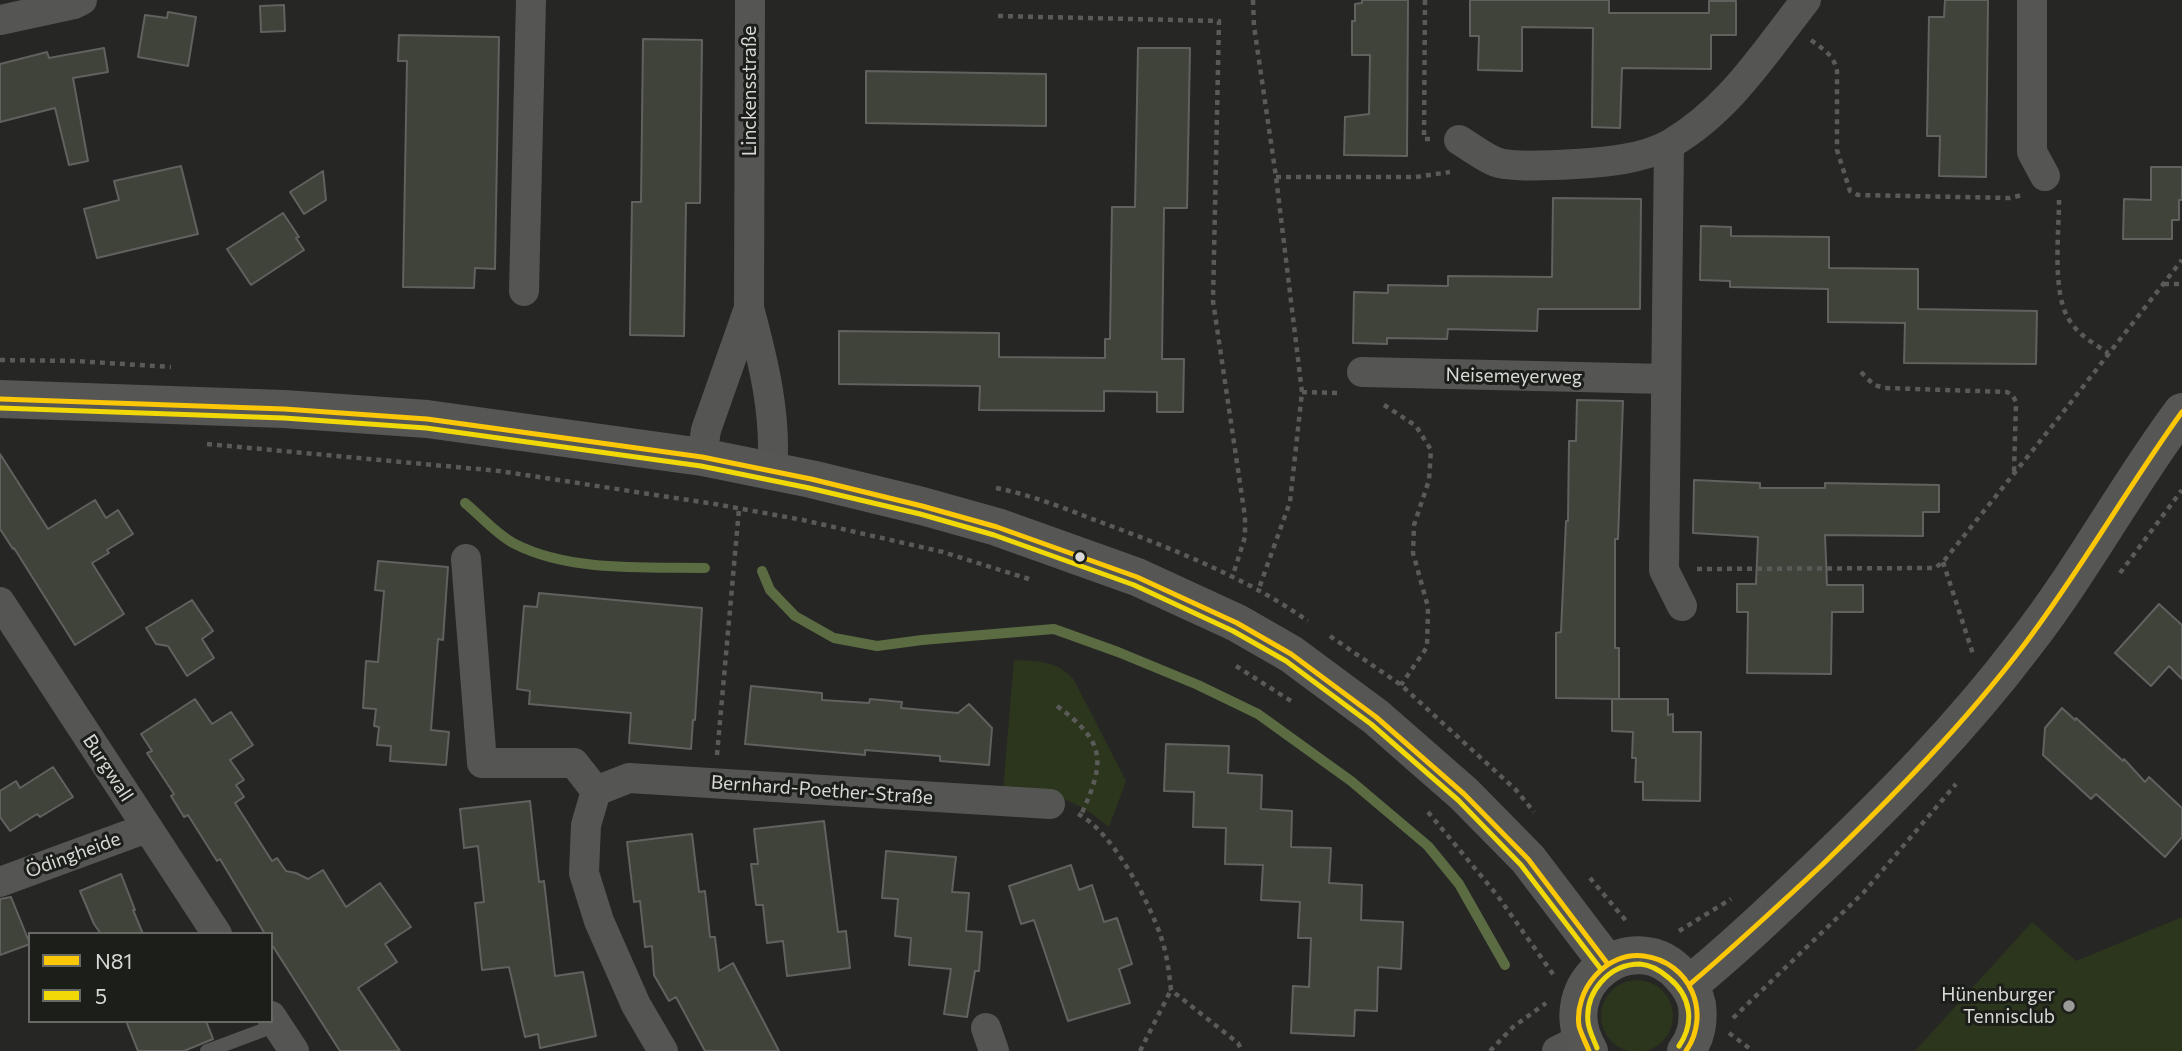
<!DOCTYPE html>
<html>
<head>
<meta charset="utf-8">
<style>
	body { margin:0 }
	#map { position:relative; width:2182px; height:1051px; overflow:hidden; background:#262625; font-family:Commissioner,sans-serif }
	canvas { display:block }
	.legend { position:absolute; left:28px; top:932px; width:245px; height:91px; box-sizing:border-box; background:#1c1e1a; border:2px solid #676965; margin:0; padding:9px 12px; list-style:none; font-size:21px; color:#d8d9d6 }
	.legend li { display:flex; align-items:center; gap:14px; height:35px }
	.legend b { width:35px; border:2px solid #676965 }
</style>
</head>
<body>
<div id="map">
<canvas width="2182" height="1051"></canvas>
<ul class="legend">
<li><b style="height:9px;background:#fbc707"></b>N81</li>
<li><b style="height:9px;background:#f1d907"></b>5</li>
</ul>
</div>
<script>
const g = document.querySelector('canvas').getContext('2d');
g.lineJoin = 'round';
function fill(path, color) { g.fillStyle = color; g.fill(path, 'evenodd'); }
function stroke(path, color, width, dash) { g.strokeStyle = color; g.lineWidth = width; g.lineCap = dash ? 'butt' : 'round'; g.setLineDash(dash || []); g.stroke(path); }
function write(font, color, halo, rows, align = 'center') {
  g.font = font + ' Commissioner,sans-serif'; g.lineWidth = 6; g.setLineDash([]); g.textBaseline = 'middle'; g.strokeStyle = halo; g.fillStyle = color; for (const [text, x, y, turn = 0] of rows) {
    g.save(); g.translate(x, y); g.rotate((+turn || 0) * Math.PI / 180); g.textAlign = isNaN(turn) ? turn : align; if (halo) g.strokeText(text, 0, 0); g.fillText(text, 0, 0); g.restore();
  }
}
fill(new Path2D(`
	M 1014,660 C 1037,661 1059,661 1074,680 L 1126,781 L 1109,827 C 1073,796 1049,793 1003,790 Z
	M 2182,917 L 2182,1051 L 1915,1051 L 2032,922 L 2076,961 Z
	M1601 1016a36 36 0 1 1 72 0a36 36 0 1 1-72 0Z`), '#2c361d');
stroke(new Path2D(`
	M 465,503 C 481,516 497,535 515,544 C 570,572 644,567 705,568
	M 762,571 L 770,590 L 795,616 L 834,638 L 877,646 L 922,640 L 1054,629 L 1118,652 L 1198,685 L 1258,714 L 1351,781 L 1428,846 L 1459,884 L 1505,965`), '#5b6b42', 10);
const building = new Path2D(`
	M 1362,0 L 1408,0 L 1407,156 L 1344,155 L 1345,117 L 1369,114 L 1370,55 L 1352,55 L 1352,21 L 1355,21 L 1355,4 L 1362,3 Z
	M 1470,0 L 1609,0 L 1609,13 L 1709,13 L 1709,1 L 1736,1 L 1736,35 L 1711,35 L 1711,69 L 1622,68 L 1620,128 L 1592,127 L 1593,28 L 1522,27 L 1522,71 L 1478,70 L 1479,36 L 1470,36 Z
	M 1945,0 L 1988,0 L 1986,177 L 1939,176 L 1940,136 L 1927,136 L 1929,17 L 1944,17 Z
	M 284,5 L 285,31 L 261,32 L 260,6 Z
	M 168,12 L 196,17 L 188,66 L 138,57 L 145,15 L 167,18 Z
	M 399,35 L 499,37 L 495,269 L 475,268 L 474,288 L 403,287 L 407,61 L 398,61 Z
	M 643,39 L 702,40 L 700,203 L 686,203 L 684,336 L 630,335 L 632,202 L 641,202 Z
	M 104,48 L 108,72 L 73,78 L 88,161 L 69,165 L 55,108 L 0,122 L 0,64 L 47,52 L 49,58 Z
	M 1138,48 L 1190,48 L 1187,208 L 1164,208 L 1162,359 L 1184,359 L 1183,412 L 1157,412 L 1157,392 L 1104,391 L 1104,411 L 979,410 L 980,386 L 839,384 L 839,331 L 999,333 L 999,357 L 1105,358 L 1105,339 L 1110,339 L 1112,207 L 1135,207 Z
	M 866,71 L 1046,74 L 1046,126 L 866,123 Z
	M 181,166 L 198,234 L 97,258 L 84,209 L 119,200 L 114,181 Z
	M 2151,167 L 2182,167 L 2182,200 L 2179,200 L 2179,220 L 2172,220 L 2172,239 L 2123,239 L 2124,199 L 2151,200 Z
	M 323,171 L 326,200 L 304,214 L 290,192 Z
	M 1553,198 L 1641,199 L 1640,309 L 1538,309 L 1537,331 L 1448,329 L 1447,339 L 1387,338 L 1387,344 L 1353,343 L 1354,292 L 1388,293 L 1388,285 L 1448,286 L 1448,276 L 1552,277 Z
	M 283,213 L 299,237 L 296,238 L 304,250 L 251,285 L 227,249 Z
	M 1701,226 L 1731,227 L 1731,236 L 1829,237 L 1829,268 L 1918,269 L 1918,309 L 2037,311 L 2036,364 L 1904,363 L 1905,323 L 1828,322 L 1828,289 L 1730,287 L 1730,281 L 1700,280 Z
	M 1577,400 L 1623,401 L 1618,539 L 1615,539 L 1615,648 L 1619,648 L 1619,699 L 1556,698 L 1556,633 L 1561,632 L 1566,521 L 1568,521 L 1569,441 L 1576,441 Z
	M 0,454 L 48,529 L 95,500 L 106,518 L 118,510 L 133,534 L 107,550 L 109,553 L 92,563 L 124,614 L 75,645 L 14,548 L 13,549 L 0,529 Z
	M 1694,480 L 1760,483 L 1760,488 L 1825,488 L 1825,483 L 1939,485 L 1939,512 L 1923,512 L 1923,536 L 1825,535 L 1827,585 L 1863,585 L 1863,612 L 1832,612 L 1831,674 L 1747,673 L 1748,612 L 1737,612 L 1737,584 L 1756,584 L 1758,537 L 1693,533 Z
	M 378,561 L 448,567 L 443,640 L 438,639 L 431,730 L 449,732 L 446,765 L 390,761 L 391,746 L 377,745 L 379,727 L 374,726 L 376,709 L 363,708 L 366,661 L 378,662 L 384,591 L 375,590 Z
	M 539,593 L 702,608 L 695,720 L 693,720 L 691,749 L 629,743 L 631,713 L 529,704 L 530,691 L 517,689 L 524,606 L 537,607 Z
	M 192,600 L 213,631 L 202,639 L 214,658 L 187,676 L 168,646 L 156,644 L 146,628 Z
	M 2159,604 L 2182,625 L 2182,679 L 2169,666 L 2151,686 L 2115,653 Z
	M 751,686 L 822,693 L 822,700 L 869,703 L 870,699 L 902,702 L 901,708 L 958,713 L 969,704 L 992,728 L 989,765 L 940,761 L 940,756 L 865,750 L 865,755 L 745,744 Z
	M 195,699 L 212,724 L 231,712 L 253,745 L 230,760 L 244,780 L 236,785 L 244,797 L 235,803 L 272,861 L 277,858 L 286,871 L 296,873 L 308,879 L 323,870 L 346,907 L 380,883 L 411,927 L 385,944 L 397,962 L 358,988 L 400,1051 L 340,1051 L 272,945 L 271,934 L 265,934 L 220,859 L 217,861 L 188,815 L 184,817 L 171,796 L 174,794 L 147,753 L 152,751 L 141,734 Z
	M 1612,699 L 1668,699 L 1668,715 L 1673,714 L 1673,732 L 1701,732 L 1700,801 L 1643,800 L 1643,782 L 1635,782 L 1636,758 L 1632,758 L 1633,732 L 1612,731 Z
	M 2062,708 L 2075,720 L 2076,718 L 2123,761 L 2124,759 L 2145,782 L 2149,777 L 2182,808 L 2182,837 L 2165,857 L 2096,794 L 2091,799 L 2043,755 L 2045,728 Z
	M 1166,744 L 1229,746 L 1228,773 L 1262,775 L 1261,809 L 1292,811 L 1291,847 L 1331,848 L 1329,883 L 1362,885 L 1361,920 L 1403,922 L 1401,969 L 1378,967 L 1377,1011 L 1355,1010 L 1354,1036 L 1291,1033 L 1293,986 L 1309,987 L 1311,938 L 1298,938 L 1300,902 L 1261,900 L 1263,865 L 1225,864 L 1226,828 L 1193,827 L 1194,792 L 1164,791 Z
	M 53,767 L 73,797 L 40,817 L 37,814 L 10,831 L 0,817 L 0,791 L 16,781 L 20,788 Z
	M 530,801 L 539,882 L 544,881 L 555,976 L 583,972 L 596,1036 L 540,1048 L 538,1034 L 525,1037 L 509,967 L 482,970 L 475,903 L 484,902 L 478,846 L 464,848 L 460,809 Z
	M 824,821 L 838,932 L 846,931 L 850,968 L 787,976 L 783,941 L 767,943 L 763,905 L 756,905 L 751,864 L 758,864 L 754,829 Z
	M 692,834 L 699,892 L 705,891 L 710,937 L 715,937 L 719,971 L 733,963 L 779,1051 L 705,1051 L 676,997 L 669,1001 L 654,975 L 652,946 L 645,947 L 640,901 L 634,902 L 627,842 Z
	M 886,851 L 956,857 L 952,892 L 969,893 L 966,931 L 982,932 L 979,971 L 975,971 L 967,1017 L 944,1014 L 951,969 L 909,965 L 911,938 L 895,936 L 898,899 L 882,898 Z
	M 1071,865 L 1079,890 L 1092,885 L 1104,922 L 1117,918 L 1132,964 L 1119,969 L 1130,1003 L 1068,1021 L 1034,920 L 1021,924 L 1009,886 Z
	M 121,874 L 135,910 L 133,910 L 143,934 L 101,934 L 94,924 L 80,891 Z
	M 11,897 L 30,944 L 0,955 L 0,899 Z
	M 126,1021 L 206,1021 L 213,1039 L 184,1051 L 138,1051 Z`);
fill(building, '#40433a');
stroke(building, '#616160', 2);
stroke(new Path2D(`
	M 1253,0 L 1254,26 L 1276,177 L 1302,392 L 1290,502 L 1258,591
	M 1425,0 L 1424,139 L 1431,139
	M 998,16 L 1219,21 L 1213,301 L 1245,517 L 1245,537 L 1232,578
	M 1811,40 C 1824,50 1834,55 1837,71 L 1837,150 L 1850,191 L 1858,195 L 2010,198 L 2022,195
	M 1276,177 L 1416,177 L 1450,172
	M 2059,200 C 2059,232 2052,290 2068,318 C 2077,334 2093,343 2108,353
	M 2164,284 L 2182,284
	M 0,360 L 75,361 L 171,367
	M 1861,372 L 1874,385 L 1885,388 L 2007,392 L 2013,396 L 2016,402 L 2014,472
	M 1302,392 L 1340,393
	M 1384,405 L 1416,426 L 1431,450 L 1429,480 L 1414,525 L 1413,553 L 1428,607 L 1427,647 L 1401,685
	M 207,444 L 499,471 L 715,504 L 803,520 L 943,552 L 1029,579
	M 996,488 C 1033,495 1068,510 1103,523 C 1173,549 1247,578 1308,621
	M 1943,562 L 1973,654
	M 1697,569 L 1935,568 L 1943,562 L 2057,420 L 2182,260
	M 2120,573 L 2182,490
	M 1330,636 L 1401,685 L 1516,790 L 1534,812
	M 1236,666 L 1291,701
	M 1057,706 C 1107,743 1105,762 1081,815
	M 717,755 L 739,509
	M 1428,812 L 1497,895 L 1555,977
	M 1078,814 C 1112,831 1149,901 1161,937 C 1167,954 1169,972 1171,990 L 1238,1043 L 1242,1051
	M 1590,878 L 1627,922
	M 1679,931 L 1731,899
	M 1733,1018 L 1864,892 L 1956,784
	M 1729,1033 L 1753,1051
	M 1140,1051 L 1171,990
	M 1490,1051 L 1513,1027 L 1546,1003`), '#5a5b59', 4.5, [5, 5]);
stroke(new Path2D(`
	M 207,1051 L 277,1025`), '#555654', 14);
stroke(new Path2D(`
	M 750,0 L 749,308 C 763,360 777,416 772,470
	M 2032,0 L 2032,152 L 2045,176
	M 0,20 L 74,4 L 82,0
	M 1459,140 C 1471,147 1483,157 1496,162 C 1511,168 1559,165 1576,164 C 1607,162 1643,159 1670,144 C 1729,110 1765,52 1806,0
	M 1669,145 L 1664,570 L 1682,606
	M 524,291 L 531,0
	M 1362,372 L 1666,379
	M 702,457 L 706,430 L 749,308
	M 466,559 L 482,763 L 574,763 L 596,791 L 629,778 L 1050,804
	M 0,602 L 217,934
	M 596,791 L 586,825 L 584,873 L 599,921 L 636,1005 L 663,1051
	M 0,882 L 147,828
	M 271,1016 L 294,1051
	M 986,1028 L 994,1051
	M 1557,1051 L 1581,1039`), '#555654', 30);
stroke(new Path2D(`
	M 0,399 L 284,409 L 427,419 L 702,457 L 811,479 L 922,506 L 997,527 L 1137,577 L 1237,623 L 1291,654 L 1376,717 L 1464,794 L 1528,859 L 1607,963
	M 1689,985 C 1733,949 1774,910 1815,871 C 1890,800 1962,727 2024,645 C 2082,571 2126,487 2182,412
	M 1589,1051 C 1548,983 1636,921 1682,977 C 1689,985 1695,994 1697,1005 C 1699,1021 1696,1038 1686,1051`), '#565754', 38);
stroke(new Path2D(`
	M 0,399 L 284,409 L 427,419 L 702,457 L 811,479 L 922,506 L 997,527 L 1137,577 L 1237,623 L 1291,654 L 1376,717 L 1464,794 L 1528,859 L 1607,963
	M 1689,985 C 1735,946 1779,905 1823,864 C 1894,795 1964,724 2024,645 C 2081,570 2127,488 2182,412
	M 1589,1051 C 1586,1043 1581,1034 1579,1026 C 1574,990 1606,951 1644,956 C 1690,962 1712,1013 1686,1051`), '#fbc707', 5);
stroke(new Path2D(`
	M 0,408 L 284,418 L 426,428 L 701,466 L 809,488 L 920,514 L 994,535 L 1134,585 L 1233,631 L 1286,661 L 1371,724 L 1458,800 L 1521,865 L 1600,968
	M 1597,1048 C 1594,1040 1589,1031 1588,1022 C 1585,992 1609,964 1640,964 C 1652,965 1661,971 1669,978 C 1691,996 1695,1023 1679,1046`), '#f1d907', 5);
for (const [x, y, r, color] of [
	[1080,557,6,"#d8d9d6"],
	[2069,1006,7,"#9a9a98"]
]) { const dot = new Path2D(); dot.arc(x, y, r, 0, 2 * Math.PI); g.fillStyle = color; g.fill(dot); stroke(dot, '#1c1e1a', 2.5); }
write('19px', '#d8d9d6', '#1c1e1a', [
	["Linckensstraße",750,91,-90],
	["Neisemeyerweg",1514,376,1],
	["Burgwall",108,768,57],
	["Bernhard-Poether-Straße",822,790,4],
	["Ödingheide",73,855,-20]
]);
write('19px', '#d8d9d6', '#1c1e1a', [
	["Hünenburger",2055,995],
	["Tennisclub",2055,1017]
], 'right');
</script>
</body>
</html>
